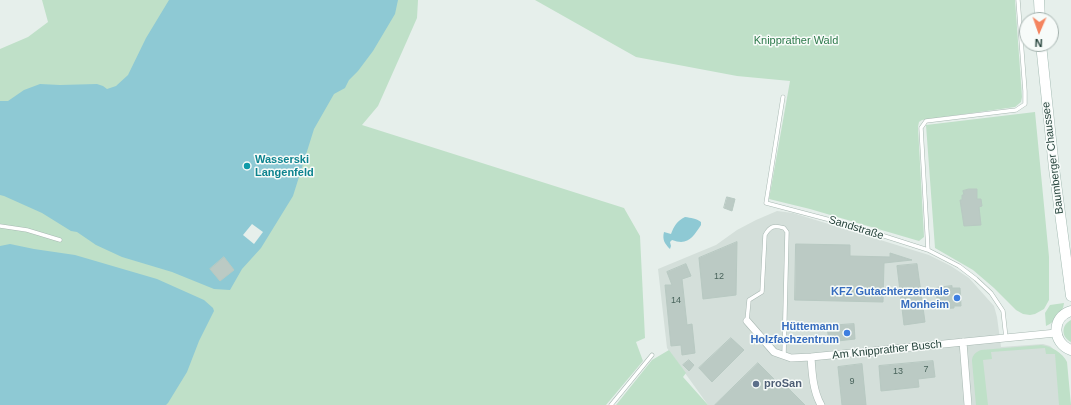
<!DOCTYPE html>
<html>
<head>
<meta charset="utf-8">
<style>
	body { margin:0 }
	#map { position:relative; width:1071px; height:405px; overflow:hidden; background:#e6efeb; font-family:Helvetica,sans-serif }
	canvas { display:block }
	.north { position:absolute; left:1019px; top:12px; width:40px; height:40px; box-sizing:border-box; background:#f7fbf9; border:1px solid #a3b1ad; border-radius:50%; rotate:182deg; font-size:11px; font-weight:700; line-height:16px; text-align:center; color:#24423a }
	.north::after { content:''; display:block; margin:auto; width:14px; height:18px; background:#f4845f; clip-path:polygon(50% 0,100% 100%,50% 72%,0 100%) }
</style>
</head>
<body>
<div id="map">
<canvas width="1071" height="405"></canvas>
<div class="north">N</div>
</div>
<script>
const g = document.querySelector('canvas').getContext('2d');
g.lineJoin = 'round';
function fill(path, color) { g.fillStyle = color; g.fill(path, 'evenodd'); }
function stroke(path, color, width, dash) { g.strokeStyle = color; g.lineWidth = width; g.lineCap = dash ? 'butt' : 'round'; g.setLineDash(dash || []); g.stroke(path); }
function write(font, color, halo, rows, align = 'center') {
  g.font = font + ' Helvetica,sans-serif'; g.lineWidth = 3; g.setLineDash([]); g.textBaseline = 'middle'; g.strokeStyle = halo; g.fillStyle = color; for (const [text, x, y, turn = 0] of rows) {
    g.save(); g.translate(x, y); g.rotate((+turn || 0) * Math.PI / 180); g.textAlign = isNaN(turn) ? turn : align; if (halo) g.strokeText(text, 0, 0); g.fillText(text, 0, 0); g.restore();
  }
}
fill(new Path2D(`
	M 777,211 L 793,213 L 929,255 L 951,266 L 969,278 L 994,306 L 997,317 L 1001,347 L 1043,344 L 1050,346 L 1058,353 L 1070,405 L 708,405 L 667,348 L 658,269 L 716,245 L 737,230 L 756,220 Z`), '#d4dfda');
fill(new Path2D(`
	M 42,0 L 418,0 L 417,18 L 406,43 L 378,106 L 362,125 L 624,208 L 640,236 L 645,338 L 636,342 L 643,361 L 606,405 L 0,405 L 0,49 L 28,37 L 48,22 Z
	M 535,0 L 1015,0 L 1022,97 L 1021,102 L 1015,107 L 922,120 L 919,122 L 918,127 L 924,237 L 919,241 L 810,209 L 769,199 L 790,81 L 737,76 L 636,57 Z
	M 1035,112 L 1049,257 L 1049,300 L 1044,309 L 1035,314 L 1030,315 L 1023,314 L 1016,310 L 994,288 L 973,270 L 935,248 L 926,125 Z
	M 1064,303 C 1063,313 1055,322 1046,326 L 1045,313 L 1050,305 Z
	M 1071,320 L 1071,342 C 1061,337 1061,325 1071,320 Z
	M 1041,345 C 1051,346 1063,353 1067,362 L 1071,405 L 1059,405 L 1055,354 L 1046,354 L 1045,348 L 991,352 L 992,359 L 983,360 L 988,405 L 976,405 L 972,361 C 972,355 976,352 981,350 Z
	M 669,350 L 686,373 L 683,377 L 708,405 L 616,405 L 652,360 Z`), '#bfe0c8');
fill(new Path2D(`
	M 169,0 L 398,0 L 395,14 L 373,51 L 358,71 L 349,80 L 345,88 L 334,94 L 314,129 L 293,196 L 261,248 L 242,269 L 230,290 L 214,289 L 172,272 L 122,257 L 96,245 L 77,232 L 71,231 L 42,213 L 4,196 L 0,195 L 0,101 L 8,101 L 24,90 L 40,84 L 60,85 L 97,84 L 103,86 L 107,89 L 116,86 L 128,75 L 146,38 Z
	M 685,217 C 691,218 696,218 701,222 L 701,225 C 693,237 688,246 672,240 L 670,242 L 671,246 L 670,249 C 665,244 662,240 664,232 L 671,234 C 674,226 677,221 685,217 Z
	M 10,244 L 34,249 L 75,255 L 157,279 L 204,300 L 213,308 L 214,311 L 199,341 L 187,372 L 168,403 L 166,405 L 0,405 L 0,246 Z`), '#8ec9d4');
fill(new Path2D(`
	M 252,224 L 263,232 L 254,244 L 243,235 Z`), '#e6efeb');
const building = new Path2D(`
	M 969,189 L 977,189 L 977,199 L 981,199 L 982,206 L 979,207 L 981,225 L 964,226 L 960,200 L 962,200 L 962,195 L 964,195 L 963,191 Z
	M 727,197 L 735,199 L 732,211 L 724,208 Z
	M 737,242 L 736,295 L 703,299 L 699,258 Z
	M 796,244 L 850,245 L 850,256 L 890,257 L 890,253 L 912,260 L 884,263 L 883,302 L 795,300 Z
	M 224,257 L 234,270 L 220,281 L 210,269 Z
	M 686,264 L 691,276 L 682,279 L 687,325 L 692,324 L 695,353 L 682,355 L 681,345 L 671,346 L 665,285 L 672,285 L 667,272 Z
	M 917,264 L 925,322 L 904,325 L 897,266 Z
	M 952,286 L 952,288 L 960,288 L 961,306 L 954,306 L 954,308 L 938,309 L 936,288 Z
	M 854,324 L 855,339 L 829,342 L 827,326 Z
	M 731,338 L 744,350 L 712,382 L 699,368 Z
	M 689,360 L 694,365 L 689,371 L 683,365 Z
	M 933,361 L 935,377 L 918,379 L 919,387 L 881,391 L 879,366 Z
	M 758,363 L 780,385 L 783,383 L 805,405 L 715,405 Z
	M 862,364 L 866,405 L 842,405 L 838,367 Z`);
fill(building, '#bbcac4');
stroke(building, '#b8c9c2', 1);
const lane = new Path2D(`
	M 783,97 L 766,203 L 853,226 L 928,250 L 959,266 L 976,279 L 991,293 L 1003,311 L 1006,338
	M 0,226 L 27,230 L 60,240
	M 928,250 L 921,128 L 926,121 L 1016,110 L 1025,104 L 1025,91 L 1018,0
	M 747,321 L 749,300 L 762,292 L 765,235 C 770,226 774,225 784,228 L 787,232 L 784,355
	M 611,405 L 652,355`);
const street = new Path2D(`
	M 747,321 L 774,352 L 791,358 L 811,357 L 1056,333
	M 963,342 L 968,405
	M 811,357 C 812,373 813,391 821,405`);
const secondary = new Path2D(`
	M 1039,0 L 1040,20
	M 1041,44 L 1054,168 L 1071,296
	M 1071,311 C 1051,317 1052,343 1071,350`);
stroke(lane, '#a8b8b2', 4.5);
stroke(street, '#a8b8b2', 8);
stroke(secondary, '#a4bbb3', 11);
stroke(lane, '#fff', 3.5);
stroke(street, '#fff', 7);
stroke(secondary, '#fff', 10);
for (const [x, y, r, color] of [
	[247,166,4,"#0f9aa8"],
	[957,298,4,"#3f7fe0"],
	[847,333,4,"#3f7fe0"],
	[756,384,4,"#5c6f8a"]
]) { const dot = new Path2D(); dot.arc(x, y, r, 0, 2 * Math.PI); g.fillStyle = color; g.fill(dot); stroke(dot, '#f7fbf9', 1.5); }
write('9px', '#4a645c', null, [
	["12",719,277],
	["14",676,301],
	["7",926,370],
	["13",898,372],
	["9",852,382]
]);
write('11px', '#2d7a4b', '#f7fbf9', [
	["Knipprather Wald",796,41]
]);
write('11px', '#24423a', '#f7fbf9', [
	["Baumberger Chaussee",1053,158,-97],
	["Sandstraße",856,228,17],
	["Am Knipprather Busch",887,350,-6]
]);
write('bold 11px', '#0d838f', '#f7fbf9', [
	["Wasserski",255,160],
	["Langenfeld",255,173]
], 'left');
write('bold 11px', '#366cbe', '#f7fbf9', [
	["KFZ Gutachterzentrale",949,292],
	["Monheim",949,305],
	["Hüttemann",839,327],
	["Holzfachzentrum",839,340]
], 'right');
write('bold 11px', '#4e5e75', '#f7fbf9', [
	["proSan",764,384]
], 'left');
</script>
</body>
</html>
